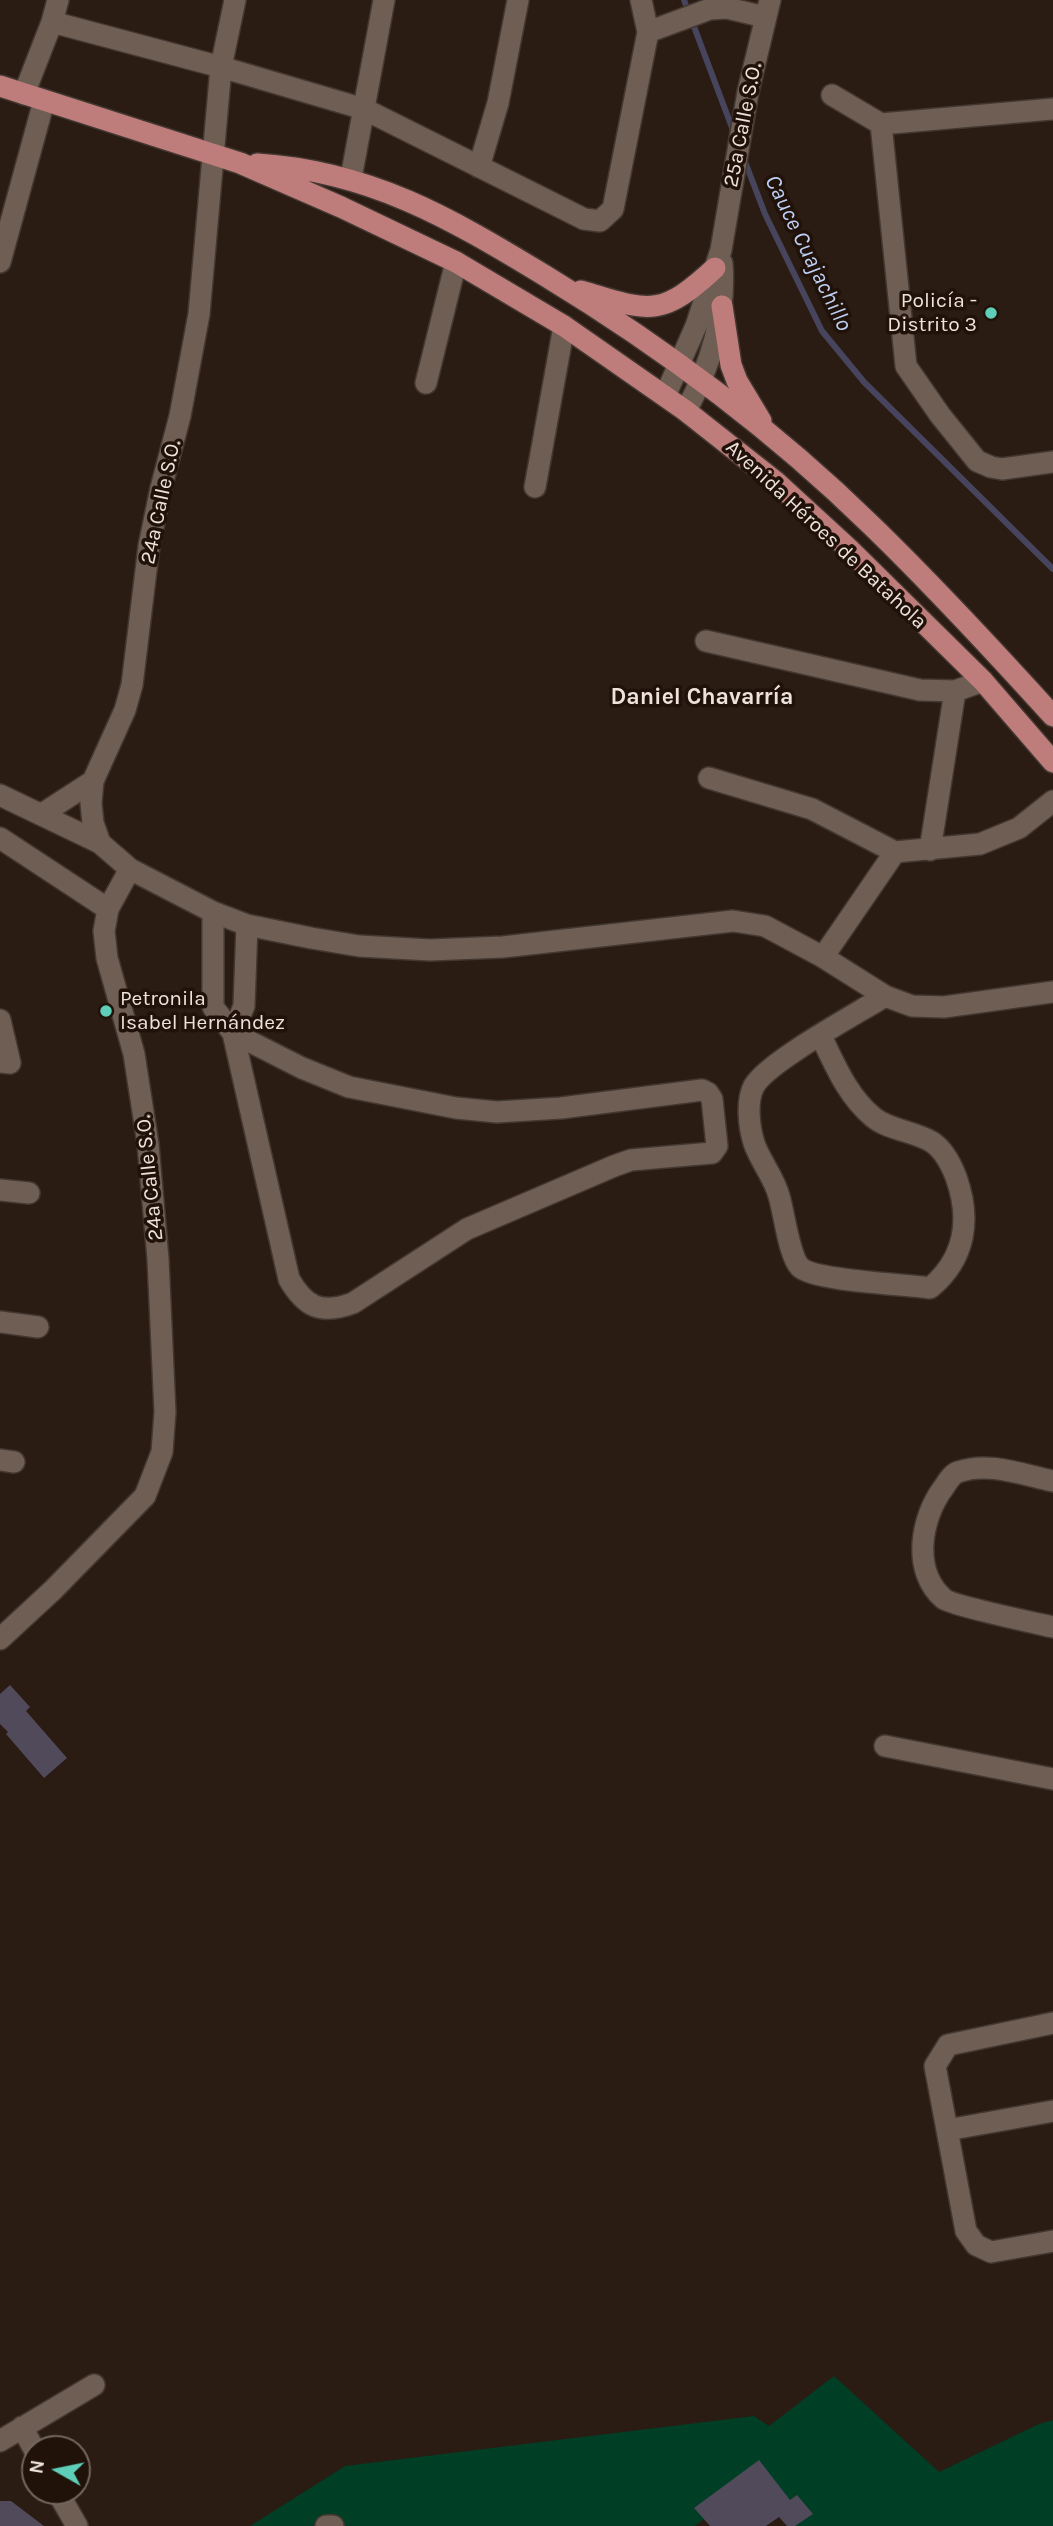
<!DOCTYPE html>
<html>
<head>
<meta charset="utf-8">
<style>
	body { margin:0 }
	#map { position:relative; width:1053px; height:2526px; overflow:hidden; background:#2a1c12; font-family:Karla,sans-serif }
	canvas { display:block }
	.north { position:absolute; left:21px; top:2435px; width:70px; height:70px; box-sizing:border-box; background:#201209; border:2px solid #72665d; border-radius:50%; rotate:279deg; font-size:19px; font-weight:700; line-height:28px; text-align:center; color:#ede3dc }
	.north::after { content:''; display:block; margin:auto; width:24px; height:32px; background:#5eceb8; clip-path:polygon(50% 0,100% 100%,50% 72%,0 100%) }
</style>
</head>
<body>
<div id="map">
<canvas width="1053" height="2526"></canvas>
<div class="north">N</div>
</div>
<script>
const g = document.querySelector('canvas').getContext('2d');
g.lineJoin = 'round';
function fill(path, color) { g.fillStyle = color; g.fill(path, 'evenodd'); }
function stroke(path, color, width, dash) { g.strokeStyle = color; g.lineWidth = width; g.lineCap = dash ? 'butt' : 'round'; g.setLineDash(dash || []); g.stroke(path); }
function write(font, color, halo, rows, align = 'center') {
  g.font = font + ' Karla,sans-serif'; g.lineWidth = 7; g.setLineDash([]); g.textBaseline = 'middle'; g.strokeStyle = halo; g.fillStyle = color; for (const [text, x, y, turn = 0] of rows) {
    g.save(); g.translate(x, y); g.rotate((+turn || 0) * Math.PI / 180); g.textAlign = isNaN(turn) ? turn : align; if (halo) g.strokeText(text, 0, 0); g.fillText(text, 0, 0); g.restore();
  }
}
fill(new Path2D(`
	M 834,2376 L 939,2472 L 1039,2424 L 1053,2420 L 1053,2526 L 795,2526 L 812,2514 L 797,2495 L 782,2506 L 694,2508 L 704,2519 L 695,2526 L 250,2526 L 345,2466 L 754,2416 L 769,2426 Z`), '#003e26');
stroke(new Path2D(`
	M 684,0 L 734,133
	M 744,159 L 765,214 L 822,331 L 864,382 L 1053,569`), '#47455e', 6);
fill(new Path2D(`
	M 10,1685 L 30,1707 L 26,1711 L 67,1758 L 44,1778 L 6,1734 L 8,1732 L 0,1724 L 0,1694 Z
	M 759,2460 L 790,2500 L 797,2495 L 813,2514 L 795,2526 L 787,2526 L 779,2517 L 766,2526 L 710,2526 L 694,2508 Z
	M 0,2501 L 11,2501 L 44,2526 L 0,2526 Z`), '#504a5b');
const minor = new Path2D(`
	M 52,22 L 221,67 L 364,109 L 584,219 L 600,221 L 613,209 L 648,32 L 641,0
	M 648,32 L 710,9 L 727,8 L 765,17
	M 24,94 L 52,22 L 58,0
	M 832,95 L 881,124 L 906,366 L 940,415 L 977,461 L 991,467 L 1002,469 L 1053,462
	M 881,124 L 1053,109
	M 479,167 L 498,103 L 518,0
	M 351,178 L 384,0
	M 0,262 L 44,101
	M 426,383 L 456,262
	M 665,396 L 696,326 L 721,250 L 748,92 L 770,0
	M 686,411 C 711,364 726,316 722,263
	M 535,487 L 564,326
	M 706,641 L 920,690 L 955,691 L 983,681
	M 709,778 L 812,809 L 895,852 L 980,844 L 1019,828 L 1053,801
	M 0,795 L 100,843 L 130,869 L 213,912 L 247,925 L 311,938 L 359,946 L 430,950 L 503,947 L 733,921 L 765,926 L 823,957 L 885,996 L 912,1006 L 944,1007 L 1053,992
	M 42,814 L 93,781
	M 0,838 L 108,909
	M 100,843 L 93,823 L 91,803 L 93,781 L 125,710 L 132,685 L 149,546 L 161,488 L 180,416 L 199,314 L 221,67 L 235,0
	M 930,850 L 955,691
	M 213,912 L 213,1007 L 233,1033 L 302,1068 L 349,1087 L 456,1108 L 497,1112 L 561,1108 L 702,1090 L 708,1093 L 712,1099 L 717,1146 L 712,1153 L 631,1160 L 614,1166 L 467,1229 L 353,1303 C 321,1315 305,1307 289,1279 L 233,1033 L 244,1006 L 247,925
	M 823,957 L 895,852
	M 0,1020 L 10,1063 L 0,1062
	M 821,1036 C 835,1065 847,1095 873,1117 C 888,1130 914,1131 932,1142 C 944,1150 951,1164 956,1177 C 971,1219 966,1258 930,1288 C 904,1284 814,1281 800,1267 C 789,1256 784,1212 779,1196 C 774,1177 760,1161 754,1143 C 749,1127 746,1101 754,1086 C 767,1062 858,1013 885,996
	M 0,1190 L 29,1193
	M 0,1322 L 38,1327
	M 0,1460 L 14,1462
	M 1053,1481 C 1023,1475 989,1461 958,1472 C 952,1474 948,1481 944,1487 C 921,1517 911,1571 944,1599 C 954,1606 1035,1623 1053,1627
	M 0,1639 L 53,1590 L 145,1496 L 162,1452 L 165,1412 L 158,1259 L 148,1144 L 134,1054 L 107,958 L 104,931 L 108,909 L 130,869
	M 885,1746 L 1053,1779
	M 1053,2023 L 948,2045 L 935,2066 L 966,2231 L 976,2245 L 991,2252 L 1053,2241
	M 947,2130 L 1053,2111
	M 22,2427 L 35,2451
	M 0,2441 L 94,2385
	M 57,2491 L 77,2526
	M 326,2526 L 333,2526`);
const major = new Path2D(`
	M 0,86 L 240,163 L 341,207 L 456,262 L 564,326 L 686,411 L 776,482 L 849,549 L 983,681 L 1053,762
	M 257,164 C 370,171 450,218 544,275 C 661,346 773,429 871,525 C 934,586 994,651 1053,716
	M 581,291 C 649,311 660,319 715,268
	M 722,306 L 731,365 L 737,381 L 761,421`);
stroke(minor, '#423731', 24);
stroke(major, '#423731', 24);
stroke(minor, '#6f5e53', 21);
stroke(major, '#be7d7b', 21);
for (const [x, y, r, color] of [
	[991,313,7,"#5eceb8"],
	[106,1011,7,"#5eceb8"]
]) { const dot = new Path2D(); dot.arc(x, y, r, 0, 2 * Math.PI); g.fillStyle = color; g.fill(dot); stroke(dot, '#201209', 2.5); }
write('21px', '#ede3dc', '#201209', [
	["25a Calle S.O.",743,125,-79],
	["24a Calle S.O.",161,502,-78],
	["Avenida Héroes de Batahola",826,535,43],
	["24a Calle S.O.",150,1178,-96]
]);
write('21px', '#ede3dc', '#201209', [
	["Policía -",977,301],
	["Distrito 3",977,325],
	["Petronila",120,999,"left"],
	["Isabel Hernández",120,1023,"left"]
], 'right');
write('italic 23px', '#becff4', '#201209', [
	["Cauce Cuajachillo",808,253,64]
]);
write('bold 23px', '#ede3dc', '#201209', [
	["Daniel Chavarría",702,697]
]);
</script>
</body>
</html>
